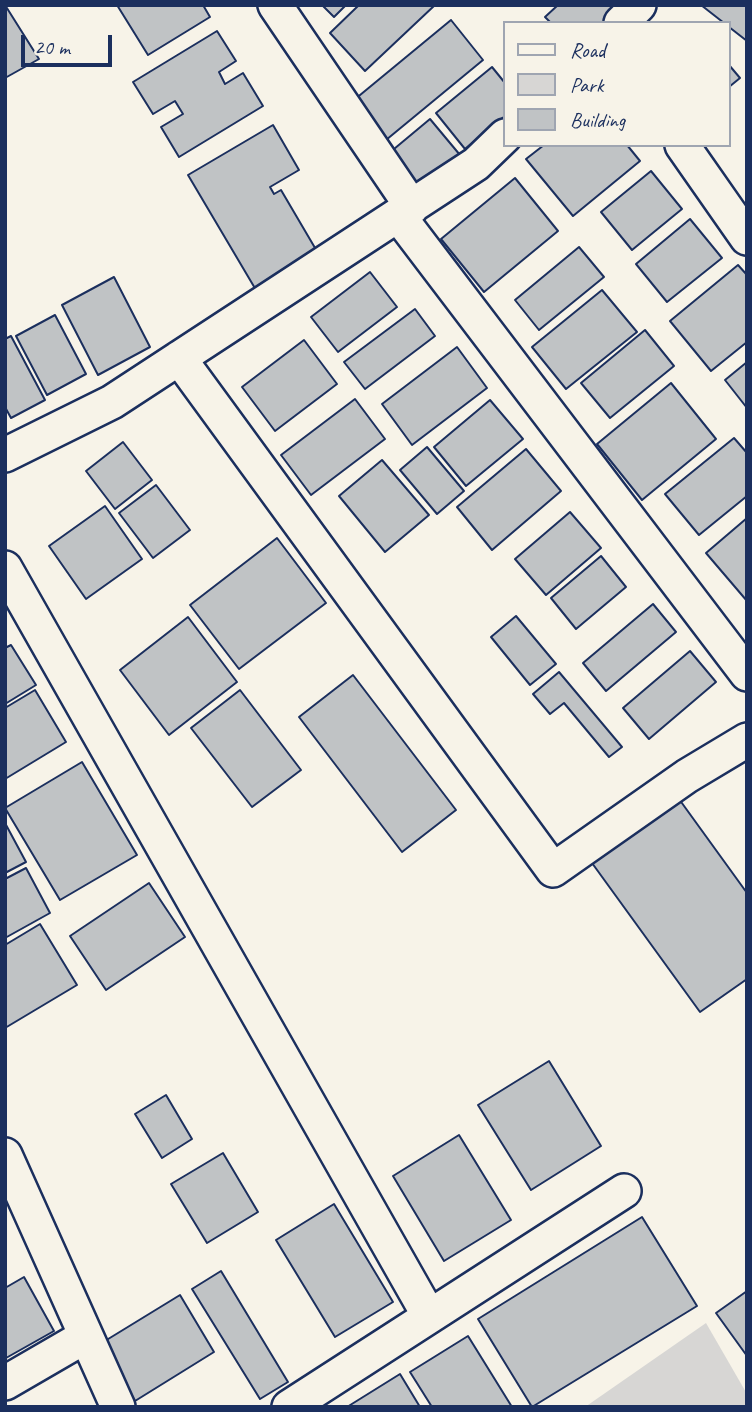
<!DOCTYPE html>
<html>
<head>
<meta charset="utf-8">
<style>
	body { margin:0 }
	#map { position:relative; width:752px; height:1412px; overflow:hidden; background:#f7f3e8; font-family:Caveat,sans-serif }
	canvas { display:block }
	.frame { position:absolute; inset:0; border:7px solid #1b2f5e; pointer-events:none }
	.legend { position:absolute; left:503px; top:21px; width:228px; height:126px; box-sizing:border-box; background:#f7f3e8; border:2px solid #9fa5b1; margin:0; padding:9px 12px; list-style:none; font-size:21px; color:#1b2f5e }
	.legend li { display:flex; align-items:center; gap:14px; height:35px }
	.legend b { width:35px; border:2px solid #9fa5b1 }
	.scale { position:absolute; left:21px; top:35px; width:91px; height:32px; box-sizing:border-box; border:4px solid #1b2f5e; border-top:0; padding-left:9px; font-size:21px; line-height:24px; white-space:nowrap; color:#1b2f5e; -webkit-text-stroke:5px #f7f3e8; paint-order:stroke }
</style>
</head>
<body>
<div id="map">
<canvas width="752" height="1412"></canvas>
<div class="frame"></div>
<ul class="legend">
<li><b style="height:9px;background:#f7f3e8"></b>Road</li>
<li><b style="height:19px;background:#d7d6d4"></b>Park</li>
<li><b style="height:19px;background:#c0c3c5"></b>Building</li>
</ul>
<div class="scale">20 m</div>
</div>
<script>
const g = document.querySelector('canvas').getContext('2d');
g.lineJoin = 'round';
function fill(path, color) { g.fillStyle = color; g.fill(path, 'evenodd'); }
function stroke(path, color, width, dash) { g.strokeStyle = color; g.lineWidth = width; g.lineCap = dash ? 'butt' : 'round'; g.setLineDash(dash || []); g.stroke(path); }
fill(new Path2D(`
	M 706,1323 L 747,1394 L 747,1407 L 585,1407 Z`), '#d7d6d4');
const building = new Path2D(`
	M 5,5 L 39,59 L 5,78 Z
	M 117,5 L 203,5 L 210,17 L 148,55 Z
	M 322,5 L 346,5 L 334,17 Z
	M 359,5 L 435,5 L 365,71 L 330,33 Z
	M 558,5 L 625,5 L 605,23 L 551,23 L 545,17 Z
	M 701,5 L 747,5 L 747,41 L 729,27 L 729,23 L 724,23 Z
	M 451,20 L 483,60 L 386,140 L 354,100 Z
	M 217,31 L 236,61 L 219,72 L 225,84 L 243,73 L 263,106 L 179,157 L 161,127 L 183,114 L 175,101 L 153,114 L 133,82 Z
	M 729,65 L 740,78 L 729,87 Z
	M 492,67 L 505,83 L 505,116 L 465,149 L 436,113 Z
	M 430,119 L 460,155 L 418,190 L 388,154 Z
	M 273,125 L 299,170 L 270,187 L 274,194 L 281,190 L 318,253 L 256,290 L 188,175 Z
	M 544,145 L 627,145 L 640,161 L 573,216 L 526,159 Z
	M 651,171 L 682,209 L 632,250 L 601,212 Z
	M 515,178 L 558,231 L 484,292 L 441,239 Z
	M 690,219 L 722,258 L 667,302 L 636,264 Z
	M 579,247 L 604,277 L 539,330 L 515,300 Z
	M 738,265 L 747,275 L 747,342 L 711,371 L 670,321 Z
	M 370,272 L 397,307 L 338,352 L 311,317 Z
	M 114,277 L 150,347 L 98,375 L 62,305 Z
	M 602,290 L 637,332 L 566,389 L 532,347 Z
	M 415,309 L 435,336 L 365,389 L 344,362 Z
	M 55,315 L 86,374 L 47,395 L 16,336 Z
	M 645,330 L 674,366 L 610,418 L 581,383 Z
	M 11,336 L 45,400 L 11,418 L 5,407 L 5,339 Z
	M 304,340 L 337,384 L 275,431 L 242,387 Z
	M 457,347 L 487,388 L 412,445 L 382,404 Z
	M 747,362 L 747,408 L 725,380 Z
	M 671,383 L 716,439 L 642,500 L 597,444 Z
	M 355,399 L 385,439 L 311,495 L 281,455 Z
	M 490,400 L 523,439 L 466,486 L 434,447 Z
	M 734,438 L 747,453 L 747,496 L 699,535 L 665,494 Z
	M 123,442 L 152,480 L 115,509 L 86,471 Z
	M 427,447 L 464,491 L 437,514 L 400,470 Z
	M 526,449 L 561,491 L 492,550 L 457,507 Z
	M 382,460 L 429,515 L 385,552 L 339,496 Z
	M 156,485 L 190,530 L 153,558 L 119,513 Z
	M 105,506 L 142,559 L 86,599 L 49,546 Z
	M 570,512 L 601,548 L 546,595 L 515,559 Z
	M 747,518 L 747,601 L 706,553 Z
	M 277,538 L 326,603 L 239,669 L 190,605 Z
	M 601,556 L 626,587 L 576,629 L 551,598 Z
	M 653,604 L 676,632 L 606,691 L 583,663 Z
	M 516,616 L 556,664 L 530,685 L 491,637 Z
	M 188,617 L 237,682 L 169,735 L 120,670 Z
	M 11,645 L 36,685 L 5,704 L 5,648 Z
	M 690,651 L 716,682 L 649,739 L 623,708 Z
	M 559,672 L 622,747 L 609,757 L 564,703 L 550,714 L 533,694 Z
	M 353,675 L 456,810 L 402,852 L 299,717 Z
	M 35,690 L 66,742 L 5,779 L 5,708 Z
	M 240,690 L 301,770 L 252,807 L 191,728 Z
	M 82,762 L 137,855 L 60,900 L 5,808 Z
	M 679,799 L 747,893 L 747,979 L 700,1012 L 592,863 Z
	M 5,823 L 26,862 L 5,873 Z
	M 26,868 L 50,913 L 5,938 L 5,879 Z
	M 149,883 L 185,937 L 106,990 L 70,936 Z
	M 40,924 L 77,985 L 5,1028 L 5,945 Z
	M 549,1061 L 601,1146 L 531,1190 L 478,1105 Z
	M 166,1095 L 192,1139 L 162,1158 L 135,1114 Z
	M 459,1135 L 511,1220 L 444,1261 L 393,1176 Z
	M 223,1153 L 258,1212 L 207,1243 L 171,1184 Z
	M 334,1204 L 393,1302 L 335,1337 L 276,1240 Z
	M 642,1217 L 697,1306 L 532,1407 L 478,1319 Z
	M 221,1271 L 288,1382 L 260,1399 L 192,1289 Z
	M 24,1277 L 54,1331 L 6,1358 L 5,1288 Z
	M 747,1291 L 747,1356 L 716,1313 Z
	M 180,1295 L 214,1352 L 135,1401 L 100,1344 Z
	M 468,1336 L 512,1407 L 432,1407 L 410,1372 Z
	M 400,1374 L 420,1407 L 347,1407 Z`);
fill(building, '#c0c3c5');
stroke(building, '#1b2f5e', 2);
const minor = new Path2D(`
	M 275,5 L 412,207
	M 621,23 L 639,5
	M 682,145 L 747,238
	M 398,215 L 747,674
	M 179,358 L 553,870 L 687,776 L 747,740
	M 5,455 L 112,402 L 476,164 L 505,136
	M 5,568 L 428,1314
	M 5,1155 L 118,1407
	M 5,1383 L 86,1336
	M 289,1407 L 624,1191`);
stroke(minor, '#1b2f5e', 38);
stroke(minor, '#f7f3e8', 33);
</script>
</body>
</html>
